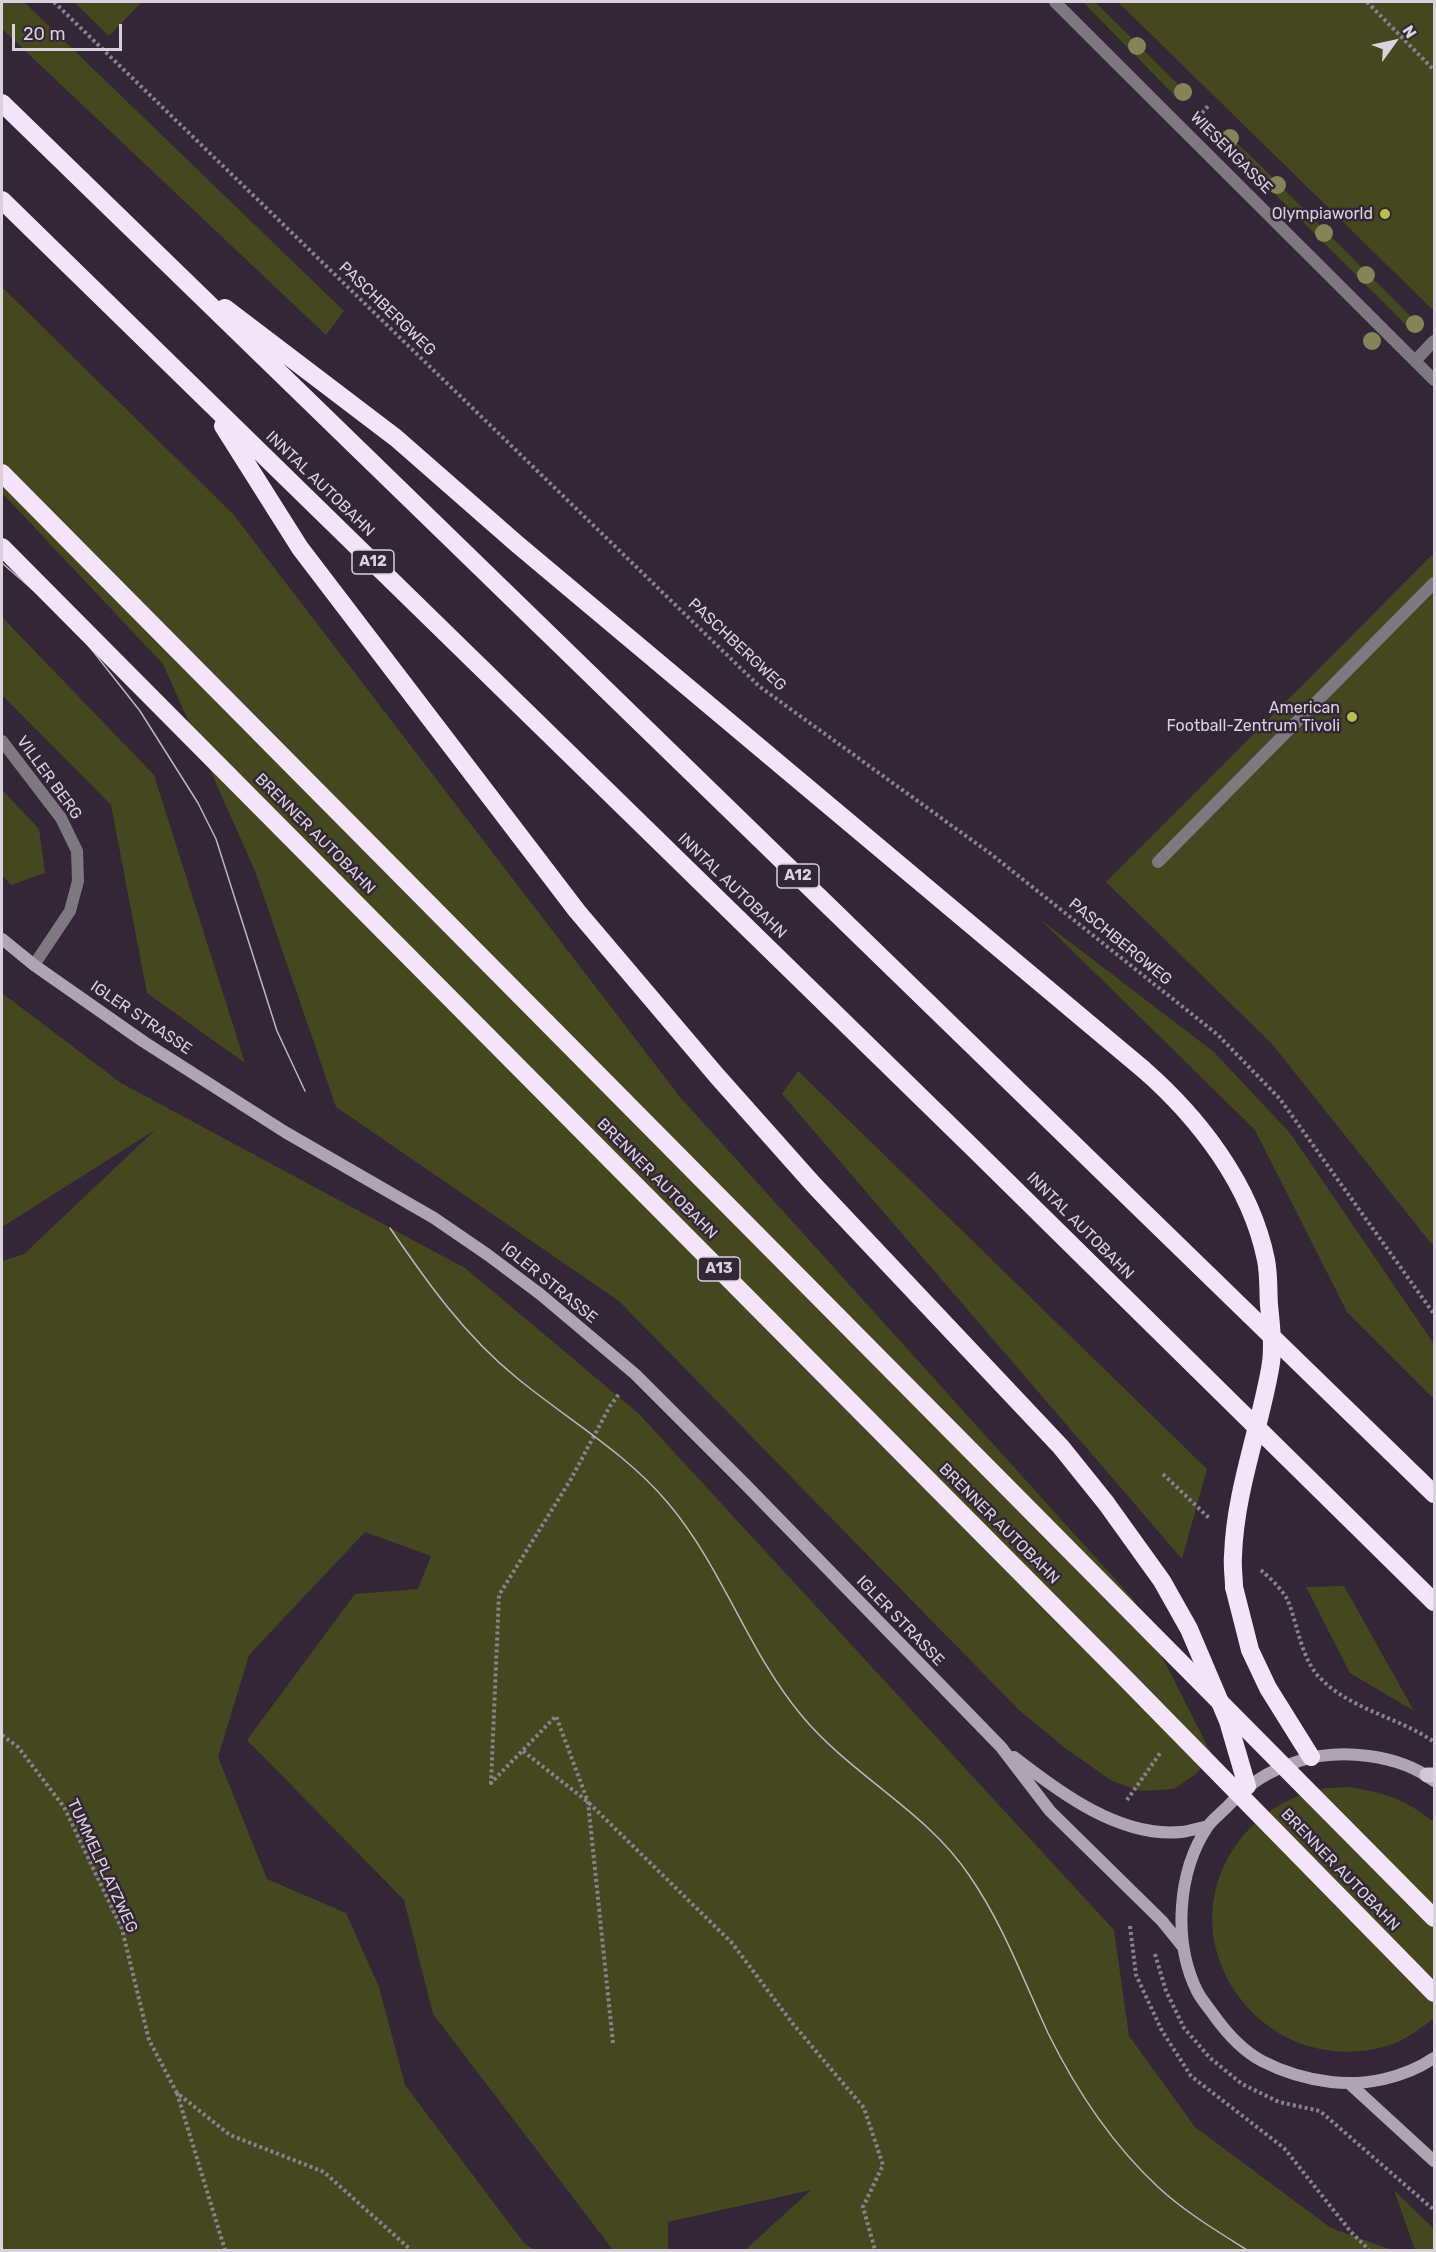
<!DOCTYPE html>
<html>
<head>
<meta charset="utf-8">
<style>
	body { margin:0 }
	#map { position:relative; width:1436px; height:2252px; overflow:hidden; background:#322637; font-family:Rubik,sans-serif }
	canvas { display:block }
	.frame { position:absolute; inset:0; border:3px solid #d9d1dc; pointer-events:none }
	.north { position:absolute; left:1364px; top:12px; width:60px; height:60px; -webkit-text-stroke:4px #322637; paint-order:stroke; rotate:57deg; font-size:16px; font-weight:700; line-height:24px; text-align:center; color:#d9d1dc }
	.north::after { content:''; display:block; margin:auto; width:21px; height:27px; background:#d9d1dc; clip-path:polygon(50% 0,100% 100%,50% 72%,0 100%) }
	.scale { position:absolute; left:12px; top:24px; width:110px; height:27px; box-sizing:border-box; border:3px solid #d9d1dc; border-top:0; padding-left:8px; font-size:18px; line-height:21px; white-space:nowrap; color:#d9d1dc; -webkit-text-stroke:4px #322637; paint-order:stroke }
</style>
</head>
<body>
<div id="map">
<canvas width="1436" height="2252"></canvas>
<div class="frame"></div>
<div class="north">N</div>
<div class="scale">20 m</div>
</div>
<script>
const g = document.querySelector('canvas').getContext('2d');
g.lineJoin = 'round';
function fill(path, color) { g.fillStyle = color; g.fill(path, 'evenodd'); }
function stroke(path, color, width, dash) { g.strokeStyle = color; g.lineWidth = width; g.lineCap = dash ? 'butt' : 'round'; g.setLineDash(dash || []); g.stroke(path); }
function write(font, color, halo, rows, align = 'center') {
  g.font = font + ' Rubik,sans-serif'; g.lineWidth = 5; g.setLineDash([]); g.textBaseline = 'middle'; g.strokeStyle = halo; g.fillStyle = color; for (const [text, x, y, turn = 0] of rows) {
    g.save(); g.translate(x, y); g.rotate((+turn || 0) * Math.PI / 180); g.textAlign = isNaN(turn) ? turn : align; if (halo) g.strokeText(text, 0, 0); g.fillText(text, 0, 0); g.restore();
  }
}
fill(new Path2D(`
	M 2,2 L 24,2 L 344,311 L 326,335 L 2,29 Z
	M 74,2 L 142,2 L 109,36 Z
	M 1083,2 L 1095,2 L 1181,87 L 1185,93 L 1184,95 L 1175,96 Z
	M 1118,2 L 1434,2 L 1434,311 Z
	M 1223,131 L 1251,156 L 1419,325 L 1413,332 L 1221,140 L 1219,137 Z
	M 2,287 L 233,514 L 680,1097 L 1133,1599 L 1212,1755 L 1196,1774 L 1174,1789 L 1141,1791 L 1112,1781 L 1065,1748 L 1020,1711 L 619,1301 L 336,1107 L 255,871 L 163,664 L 2,493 Z
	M 1434,553 L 1434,1247 L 1272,1044 L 1106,882 Z
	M 2,617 L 154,775 L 245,1063 L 147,993 L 111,805 L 2,695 Z
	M 2,790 L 39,829 L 45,873 L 11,885 L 2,875 Z
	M 1041,920 L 1214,1052 L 1290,1133 L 1434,1344 L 1434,1399 L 1347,1312 L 1255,1130 Z
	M 2,993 L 121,1083 L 465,1268 L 639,1414 L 1114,1930 L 1129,2036 L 1195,2127 L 1331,2228 L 1392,2250 L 745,2250 L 811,2190 L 668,2222 L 668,2250 L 613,2250 L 433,2014 L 404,1900 L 247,1740 L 355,1594 L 418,1589 L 431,1556 L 365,1532 L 249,1655 L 218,1757 L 267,1879 L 346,1913 L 379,1987 L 405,2085 L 524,2243 L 534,2250 L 2,2250 L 2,1261 L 24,1254 L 155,1130 L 2,1227 Z
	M 798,1071 L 1207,1469 L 1182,1559 L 782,1094 Z
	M 1344,1586 L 1414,1711 L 1350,1673 L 1306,1587 Z
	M 1349,1787 C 1386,1793 1405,1799 1434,1822 L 1434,2018 C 1416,2032 1398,2045 1375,2049 C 1253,2073 1163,1934 1242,1837 C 1260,1815 1284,1799 1313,1791 C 1324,1787 1337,1788 1349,1787 Z
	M 1394,2190 L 1434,2229 L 1434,2250 L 1415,2250 Z`), '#44481f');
stroke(new Path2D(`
	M 54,2 L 760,687 L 991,854 L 1218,1035 L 1280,1099 L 1434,1314
	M 1367,2 L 1434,70
	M 1202,113 L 1209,105
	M 1163,1474 L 1209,1518
	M 1261,1570 C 1270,1578 1283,1590 1288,1601 C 1298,1626 1301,1657 1319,1677 C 1352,1711 1397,1716 1434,1742
	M 2,1735 L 18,1747 L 64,1807 L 122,1929 L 149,2040 L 177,2093 L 230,2135 L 324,2172 L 411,2250
	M 523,1751 L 588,1802 L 732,1943 L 793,2024 L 864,2108 L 883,2165 L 863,2207 L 875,2250
	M 1127,1800 L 1161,1752
	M 1130,1926 L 1136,1975 L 1162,2031 L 1191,2076 L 1284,2148 L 1351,2232 L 1369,2250
	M 1155,1954 L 1166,1991 L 1184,2028 L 1210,2058 L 1242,2084 L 1279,2102 L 1320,2111 L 1434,2210
	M 613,2043 L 588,1802 L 556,1716 L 491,1783 L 499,1595 L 571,1479 L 610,1406 L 619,1394
	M 177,2093 L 225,2250`), '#8a808e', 4, [3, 3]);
stroke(new Path2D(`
	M 1055,2 L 1434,380
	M 1415,361 L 1434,341
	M 2,741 L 61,818 L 77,851 L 78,881 L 70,911 L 34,965
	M 1158,862 L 1434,583`), '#7e7881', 12);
stroke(new Path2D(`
	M 2,939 L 34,965 L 144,1042 L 285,1132 L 434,1218 L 488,1255 L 540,1294 L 635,1374 L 746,1485 L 1001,1747 L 1050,1811 L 1162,1921 L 1183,1947
	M 1014,1757 C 1059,1792 1120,1838 1181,1832 C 1190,1831 1199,1828 1208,1826
	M 1434,1781 C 1399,1754 1340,1748 1299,1761 C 1268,1771 1249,1783 1227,1807 C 1221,1813 1213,1819 1208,1826 C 1177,1872 1173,1942 1197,1991 C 1201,1999 1208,2007 1213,2014 C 1225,2031 1243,2051 1262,2061 C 1283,2072 1306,2079 1331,2082 C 1366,2086 1404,2078 1434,2058
	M 1350,2084 L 1434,2161`), '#aea4b2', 12);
stroke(new Path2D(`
	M 1427,1775 L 1434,1775`), '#d2c6d8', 15);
stroke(new Path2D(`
	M 2,103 L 1434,1494
	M 2,200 L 974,1149 L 1434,1602
	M 225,308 L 396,438 L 517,544 L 1143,1069
	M 223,426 L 300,548 L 577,911 L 717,1076 L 813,1184 L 1061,1447 L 1106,1503 L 1162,1581 L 1189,1629 L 1228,1721 L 1247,1786
	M 1234,1587 L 1250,1650 L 1268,1688 L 1311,1757`), '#f4e4fa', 18);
stroke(new Path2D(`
	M 2,563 L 49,604 L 81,636 L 140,711 L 198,803 L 216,839 L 277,1031 L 305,1091
	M 390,1228 C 427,1282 465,1336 517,1378 C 568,1420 625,1452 668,1503 C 723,1568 748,1652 802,1716 C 852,1776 926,1811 969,1875 C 1003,1924 1023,1979 1048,2033 C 1076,2090 1112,2144 1158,2187 C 1185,2212 1217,2231 1247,2250`), '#bdb5c1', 1.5);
stroke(new Path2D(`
	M 2,473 L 1434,1918
	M 2,547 L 1126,1679 L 1434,1993
	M 1143,1069 C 1199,1118 1251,1185 1266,1260 C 1269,1275 1268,1291 1269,1305 C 1271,1325 1274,1349 1270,1369 C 1259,1431 1235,1492 1233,1556 C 1232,1566 1234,1577 1234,1587`), '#f4e4fa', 18);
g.fillStyle = '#848459';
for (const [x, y] of [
	[1137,46],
	[1183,92],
	[1230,138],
	[1277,185],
	[1324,233],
	[1366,275],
	[1415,324],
	[1372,341]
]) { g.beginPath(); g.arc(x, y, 9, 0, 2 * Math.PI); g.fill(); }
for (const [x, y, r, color] of [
	[1385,214,6,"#b7c147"],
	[1352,717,6,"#b7c147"]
]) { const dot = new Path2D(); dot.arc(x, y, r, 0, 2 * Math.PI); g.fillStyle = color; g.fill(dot); stroke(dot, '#322637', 2); }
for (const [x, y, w] of [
	[373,562,42],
	[798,876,42],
	[719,1269,42]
]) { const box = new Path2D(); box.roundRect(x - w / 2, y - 12, w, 24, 4.5); g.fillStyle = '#322637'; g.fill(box); stroke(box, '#d9d1dc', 1.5); }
write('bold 15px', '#d9d1dc', null, [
	["A12",373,562],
	["A12",798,876],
	["A13",719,1269]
]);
write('16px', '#d9d1dc', '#322637', [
	["WIESENGASSE",1231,153,45],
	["PASCHBERGWEG",387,309,44],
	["INNTAL AUTOBAHN",320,484,44],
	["PASCHBERGWEG",737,645,43],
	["VILLER BERG",49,778,54],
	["BRENNER AUTOBAHN",315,834,45],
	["INNTAL AUTOBAHN",732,886,44],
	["PASCHBERGWEG",1120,942,39],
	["IGLER STRASSE",141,1018,34],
	["BRENNER AUTOBAHN",657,1179,45],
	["INNTAL AUTOBAHN",1080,1226,45],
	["IGLER STRASSE",549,1283,39],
	["BRENNER AUTOBAHN",999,1524,45],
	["IGLER STRASSE",900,1621,46],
	["TUMMELPLATZWEG",102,1866,65],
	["BRENNER AUTOBAHN",1340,1870,46]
]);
write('16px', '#d9d1dc', '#322637', [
	["Olympiaworld",1373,214],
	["American",1340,708],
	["Football-Zentrum Tivoli",1340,726]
], 'right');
</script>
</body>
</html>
